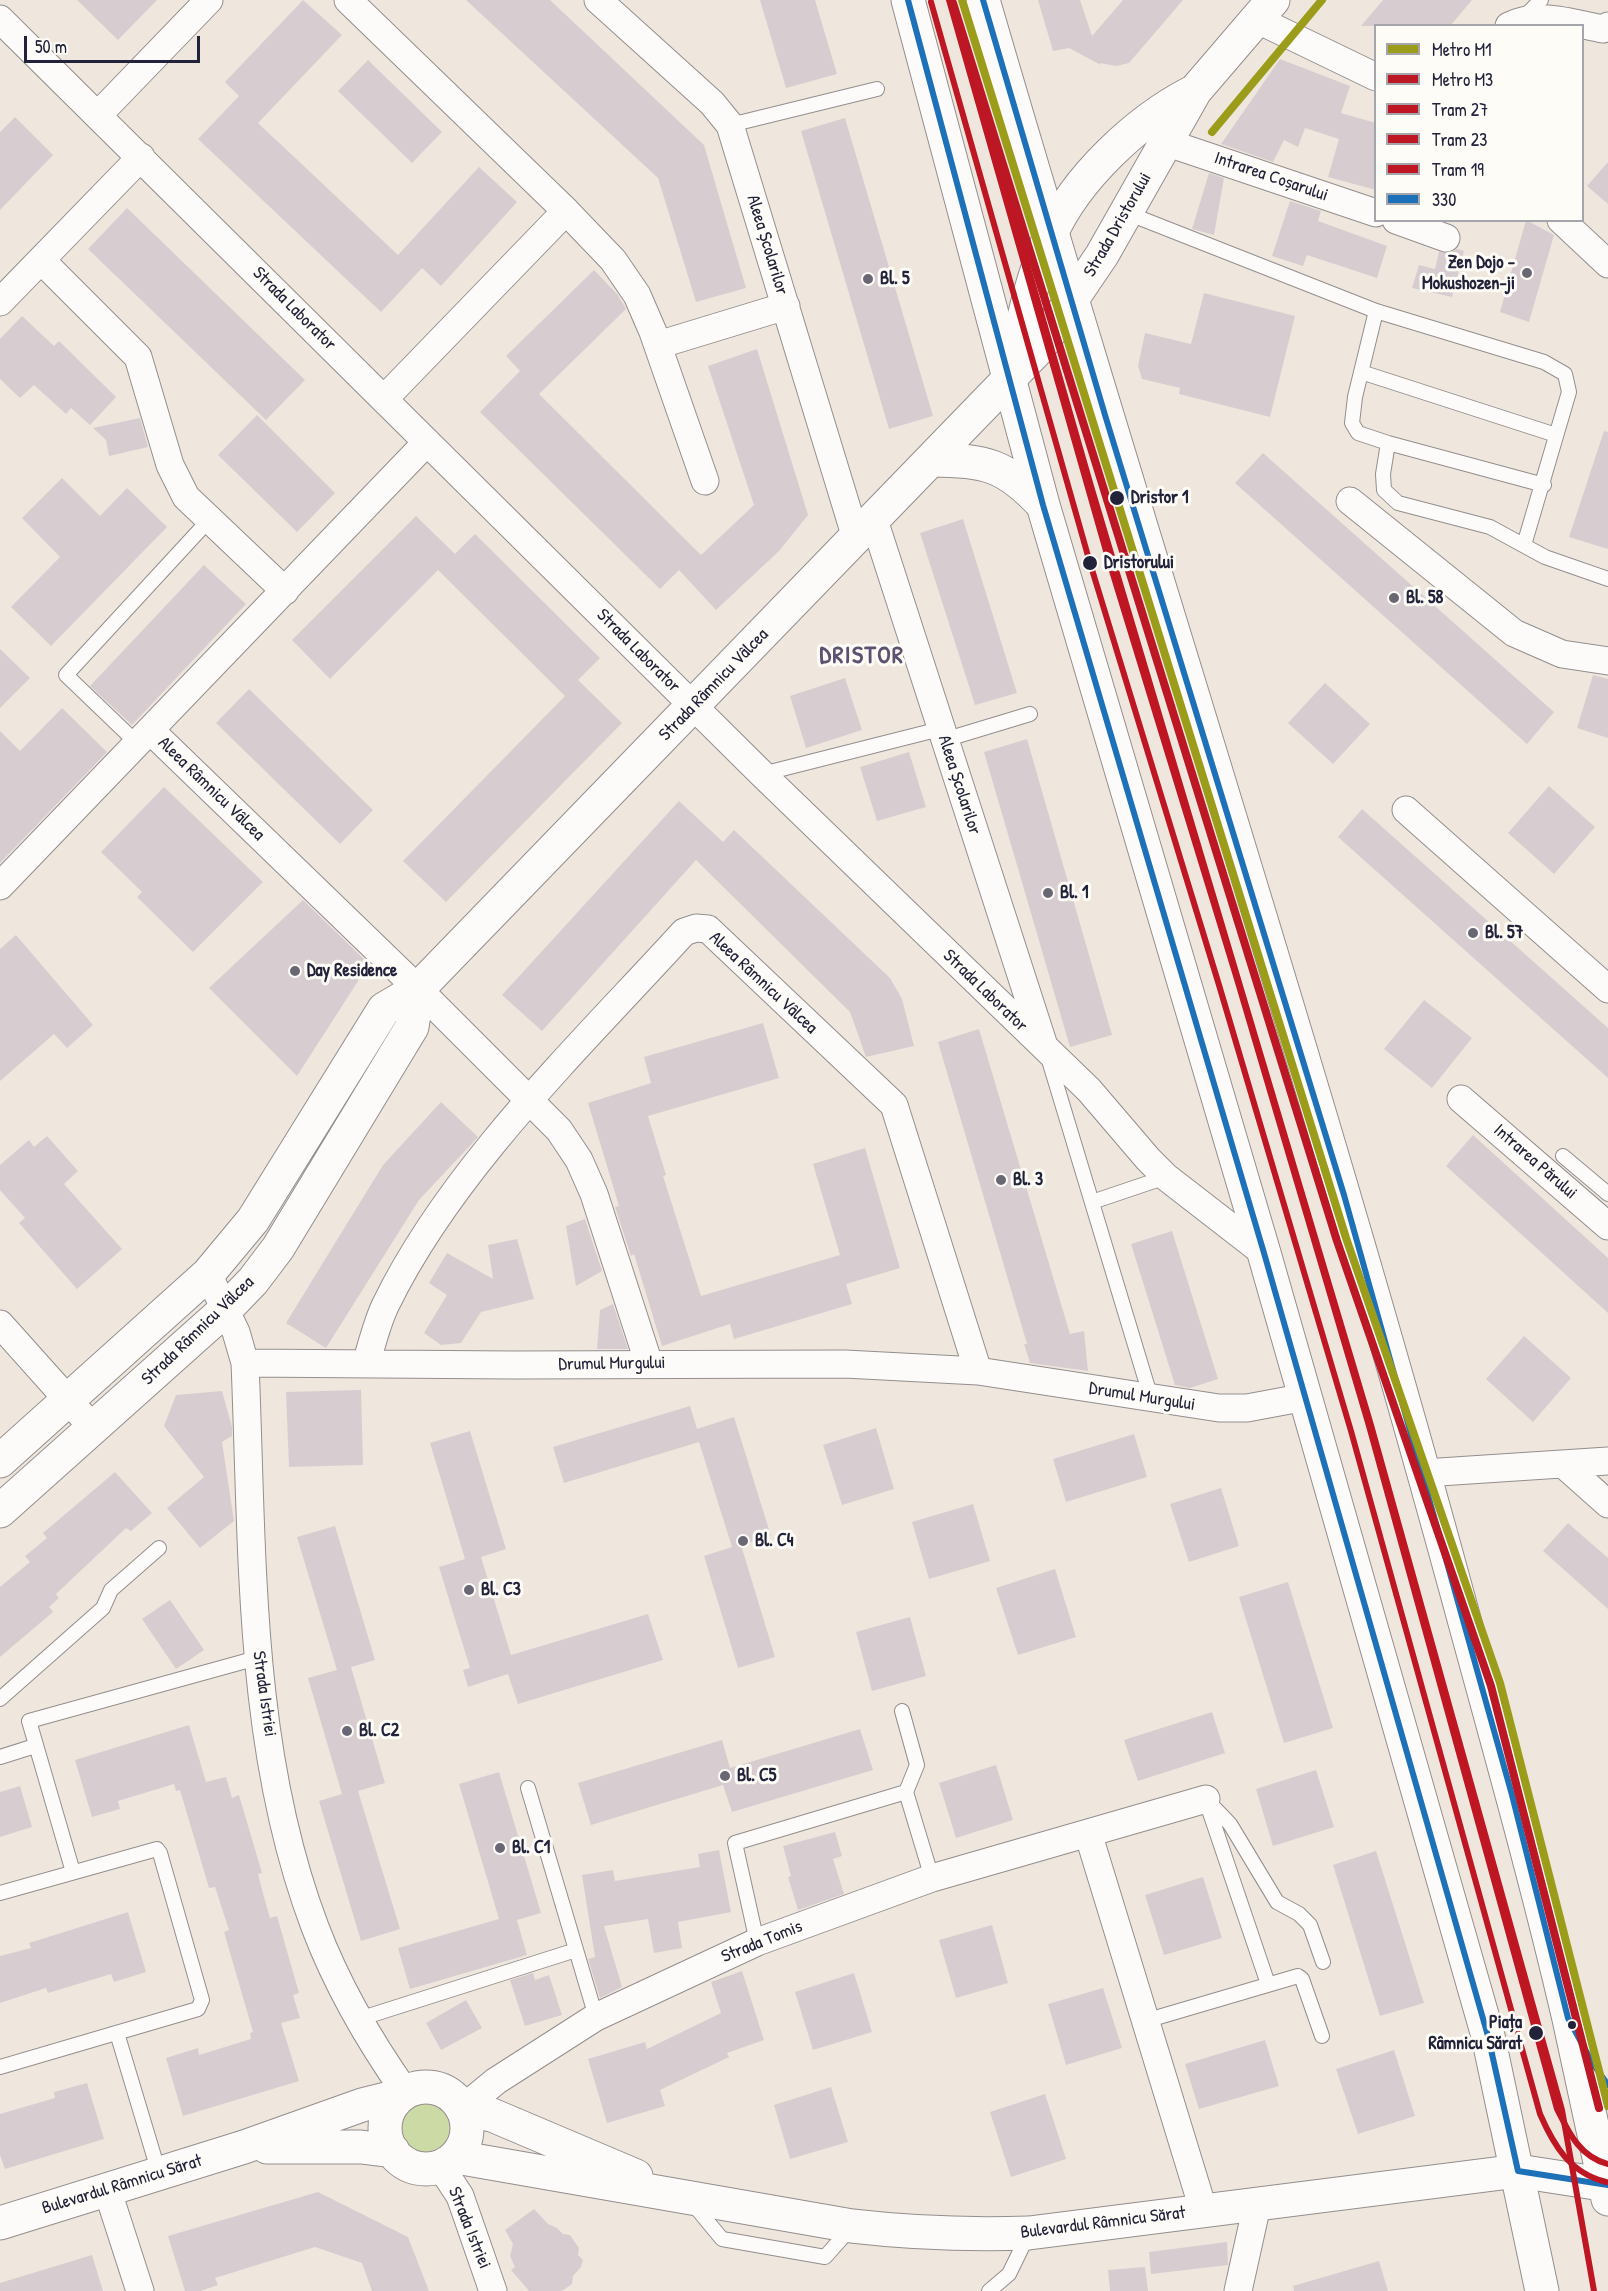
<!DOCTYPE html>
<html>
<head>
<meta charset="utf-8">
<style>
	body { margin:0 }
	#map { position:relative; width:1608px; height:2291px; overflow:hidden; background:#efe7dd; font-family:"Patrick Hand",sans-serif }
	canvas { display:block }
	.legend { position:absolute; left:1374px; top:24px; width:210px; height:198px; box-sizing:border-box; background:#fdfcf7; border:2px solid #a5a5ac; margin:0; padding:8px 10px; list-style:none; font-size:18px; color:#22223b }
	.legend li { display:flex; align-items:center; gap:12px; height:30px }
	.legend b { width:30px; border:2px solid #a5a5ac }
	.scale { position:absolute; left:24px; top:36px; width:176px; height:27px; box-sizing:border-box; border:3px solid #22223b; border-top:0; padding-left:8px; font-size:18px; line-height:21px; white-space:nowrap; color:#22223b; -webkit-text-stroke:4px #fdfcf7; paint-order:stroke }
</style>
</head>
<body>
<div id="map">
<canvas width="1608" height="2291"></canvas>
<ul class="legend">
<li><b style="height:8px;background:#9c9c1b"></b>Metro M1</li>
<li><b style="height:8px;background:#bc1725"></b>Metro M3</li>
<li><b style="height:8px;background:#be1622"></b>Tram 27</li>
<li><b style="height:8px;background:#be1622"></b>Tram 23</li>
<li><b style="height:8px;background:#be1622"></b>Tram 19</li>
<li><b style="height:8px;background:#1d71b8"></b>330</li>
</ul>
<div class="scale">50 m</div>
</div>
<script>
const g = document.querySelector('canvas').getContext('2d');
g.lineJoin = 'round';
function fill(path, color) { g.fillStyle = color; g.fill(path, 'evenodd'); }
function stroke(path, color, width, dash) { g.strokeStyle = color; g.lineWidth = width; g.lineCap = dash ? 'butt' : 'round'; g.setLineDash(dash || []); g.stroke(path); }
function write(font, color, halo, rows, align = 'center') {
  g.font = font + ' "Patrick Hand",sans-serif'; g.lineWidth = 6; g.setLineDash([]); g.textBaseline = 'middle'; g.strokeStyle = halo; g.fillStyle = color; for (const [text, x, y, turn = 0] of rows) {
    g.save(); g.translate(x, y); g.rotate((+turn || 0) * Math.PI / 180); g.textAlign = isNaN(turn) ? turn : align; if (halo) g.strokeText(text, 0, 0); g.fillText(text, 0, 0); g.restore();
  }
}
fill(new Path2D(`
	M397 2129a29 29 0 1 1 58 0a29 29 0 1 1-58 0Z`), '#ccdaa5');
fill(new Path2D(`
	M 77,0 L 157,0 L 118,40 Z
	M 303,0 L 342,35 L 258,123 L 324,185 L 398,255 L 479,167 L 517,202 L 441,286 L 422,268 L 381,312 L 198,139 L 239,96 L 225,82 Z
	M 466,0 L 550,0 L 704,145 L 746,288 L 696,302 L 658,178 Z
	M 760,0 L 815,0 L 837,74 L 786,88 Z
	M 1038,0 L 1080,0 L 1092,36 L 1123,0 L 1183,0 L 1129,63 L 1116,66 L 1100,63 L 1101,65 L 1069,48 L 1053,51 Z
	M 1383,0 L 1472,0 L 1450,26 L 1361,26 Z
	M 1280,59 L 1350,86 L 1341,113 L 1376,123 L 1376,190 L 1328,177 L 1339,139 L 1305,128 L 1298,147 L 1284,140 L 1273,162 L 1221,144 Z
	M 368,60 L 442,132 L 412,163 L 338,91 Z
	M 15,117 L 53,155 L 0,210 L 0,132 Z
	M 845,118 L 933,416 L 889,429 L 801,131 Z
	M 1608,162 L 1608,204 L 1587,186 Z
	M 1209,173 L 1224,178 L 1214,235 L 1192,229 Z
	M 1290,201 L 1321,211 L 1318,221 L 1387,246 L 1377,278 L 1307,255 L 1303,266 L 1272,256 Z
	M 127,208 L 305,380 L 266,420 L 88,249 Z
	M 1526,220 L 1554,235 L 1529,322 L 1500,312 Z
	M 1457,249 L 1464,251 L 1452,297 L 1412,288 L 1419,265 L 1435,269 L 1439,252 L 1449,253 Z
	M 594,270 L 618,295 L 626,309 L 539,394 L 701,555 L 754,505 L 708,366 L 757,349 L 808,515 L 779,551 L 716,610 L 679,570 L 660,589 L 480,412 L 520,371 L 506,356 Z
	M 1204,293 L 1295,316 L 1270,417 L 1179,394 L 1180,388 L 1142,379 L 1138,366 L 1145,333 L 1191,344 Z
	M 22,316 L 54,346 L 59,341 L 116,397 L 90,425 L 71,408 L 66,414 L 34,385 L 20,398 L 0,379 L 0,339 Z
	M 257,415 L 335,493 L 297,532 L 218,455 Z
	M 140,418 L 148,447 L 109,456 L 106,440 L 93,428 Z
	M 1604,431 L 1608,432 L 1608,549 L 1569,537 Z
	M 1263,453 L 1554,712 L 1527,744 L 1235,483 Z
	M 62,478 L 100,516 L 127,488 L 167,527 L 51,646 L 11,607 L 60,557 L 22,518 Z
	M 416,516 L 455,554 L 475,534 L 600,658 L 578,680 L 622,723 L 446,902 L 403,861 L 565,696 L 438,570 L 330,679 L 292,640 Z
	M 963,519 L 1017,693 L 975,705 L 920,533 Z
	M 204,565 L 246,604 L 132,725 L 90,686 Z
	M 0,649 L 30,678 L 0,708 Z
	M 1593,675 L 1608,679 L 1608,738 L 1577,728 Z
	M 845,678 L 862,730 L 806,748 L 790,696 Z
	M 1325,683 L 1370,724 L 1333,764 L 1288,723 Z
	M 249,689 L 373,810 L 340,844 L 216,723 Z
	M 62,708 L 107,752 L 0,863 L 0,731 L 20,751 Z
	M 1027,739 L 1112,1035 L 1070,1047 L 984,752 Z
	M 909,752 L 926,807 L 877,821 L 860,767 Z
	M 1549,786 L 1595,827 L 1554,874 L 1508,833 Z
	M 164,787 L 263,882 L 193,952 L 137,897 L 142,892 L 101,852 Z
	M 679,801 L 723,842 L 734,830 L 890,978 L 902,999 L 914,1046 L 866,1057 L 850,1012 L 696,860 L 542,1031 L 502,995 Z
	M 1362,809 L 1608,1028 L 1608,1078 L 1338,837 Z
	M 303,900 L 369,964 L 297,1076 L 209,988 Z
	M 16,935 L 93,1025 L 67,1048 L 54,1034 L 0,1081 L 0,949 Z
	M 1424,1000 L 1472,1038 L 1432,1088 L 1384,1049 Z
	M 763,1023 L 779,1078 L 648,1116 L 666,1175 L 663,1176 L 701,1296 L 840,1255 L 813,1164 L 865,1148 L 900,1268 L 846,1284 L 852,1304 L 734,1339 L 730,1324 L 662,1346 L 634,1254 L 631,1256 L 615,1207 L 619,1206 L 588,1103 L 651,1083 L 644,1057 Z
	M 979,1029 L 1070,1334 L 1084,1331 L 1088,1371 L 1030,1363 L 1024,1344 L 1027,1344 L 938,1042 Z
	M 441,1102 L 478,1137 L 419,1200 L 326,1348 L 286,1323 L 383,1165 Z
	M 1473,1135 L 1608,1258 L 1608,1313 L 1446,1166 Z
	M 47,1136 L 78,1171 L 64,1184 L 122,1249 L 77,1289 L 19,1223 L 25,1218 L 0,1190 L 0,1165 L 29,1140 L 34,1147 Z
	M 585,1219 L 602,1271 L 576,1286 L 566,1226 Z
	M 1172,1231 L 1218,1379 L 1190,1388 L 1175,1385 L 1131,1244 Z
	M 517,1239 L 534,1299 L 481,1312 L 461,1343 L 441,1345 L 424,1333 L 447,1295 L 429,1283 L 447,1253 L 493,1279 L 488,1245 Z
	M 613,1304 L 628,1349 L 597,1349 L 600,1310 Z
	M 1524,1336 L 1571,1378 L 1533,1422 L 1486,1379 Z
	M 361,1390 L 363,1465 L 289,1467 L 286,1392 Z
	M 222,1391 L 232,1427 L 232,1436 L 222,1442 L 234,1521 L 200,1548 L 167,1508 L 204,1477 L 164,1426 L 176,1395 Z
	M 690,1406 L 697,1429 L 734,1417 L 771,1536 L 741,1545 L 775,1657 L 738,1668 L 704,1556 L 732,1547 L 699,1442 L 564,1483 L 553,1447 Z
	M 876,1428 L 894,1489 L 842,1505 L 823,1445 Z
	M 470,1431 L 506,1549 L 481,1557 L 511,1655 L 648,1614 L 663,1660 L 518,1704 L 508,1674 L 468,1687 L 463,1670 L 470,1668 L 439,1567 L 465,1559 L 430,1443 Z
	M 1134,1434 L 1147,1477 L 1066,1502 L 1053,1459 Z
	M 115,1472 L 152,1513 L 131,1531 L 126,1528 L 56,1594 L 59,1598 L 49,1607 L 53,1612 L 0,1657 L 0,1587 L 30,1562 L 25,1556 L 47,1538 L 43,1533 Z
	M 1221,1488 L 1239,1546 L 1189,1562 L 1170,1504 Z
	M 973,1504 L 990,1561 L 929,1579 L 912,1522 Z
	M 1568,1523 L 1608,1558 L 1608,1609 L 1543,1551 Z
	M 335,1526 L 375,1660 L 351,1667 L 385,1783 L 358,1791 L 400,1929 L 361,1941 L 319,1801 L 342,1794 L 308,1678 L 337,1670 L 297,1537 Z
	M 1055,1569 L 1076,1637 L 1018,1655 L 996,1588 Z
	M 1288,1582 L 1333,1728 L 1284,1743 L 1239,1597 Z
	M 170,1600 L 204,1650 L 176,1669 L 142,1619 Z
	M 910,1617 L 926,1676 L 872,1691 L 856,1632 Z
	M 1212,1712 L 1225,1753 L 1138,1781 L 1124,1740 Z
	M 189,1725 L 206,1782 L 226,1777 L 232,1798 L 239,1795 L 262,1873 L 258,1874 L 264,1897 L 270,1918 L 277,1916 L 299,1993 L 293,1995 L 300,2018 L 281,2023 L 299,2081 L 183,2116 L 166,2058 L 198,2048 L 199,2055 L 251,2039 L 250,2033 L 253,2032 L 224,1932 L 229,1930 L 215,1887 L 209,1888 L 180,1790 L 176,1791 L 174,1784 L 118,1801 L 120,1809 L 92,1817 L 75,1760 Z
	M 860,1729 L 873,1770 L 732,1812 L 723,1785 L 591,1825 L 578,1783 L 722,1740 L 730,1768 Z
	M 996,1765 L 1013,1820 L 956,1838 L 939,1783 Z
	M 1316,1770 L 1334,1827 L 1273,1846 L 1256,1789 Z
	M 499,1772 L 541,1913 L 517,1920 L 527,1955 L 410,1989 L 398,1948 L 499,1919 L 459,1784 Z
	M 20,1786 L 32,1827 L 0,1837 L 0,1792 Z
	M 835,1832 L 842,1856 L 833,1859 L 844,1894 L 798,1910 L 788,1877 L 791,1876 L 783,1846 Z
	M 719,1850 L 731,1912 L 678,1922 L 682,1948 L 654,1953 L 648,1919 L 604,1926 L 622,1987 L 600,1998 L 588,1959 L 595,1957 L 582,1875 L 613,1870 L 615,1881 L 700,1867 L 698,1854 Z
	M 1376,1851 L 1424,2003 L 1380,2016 L 1333,1865 Z
	M 1203,1877 L 1222,1938 L 1164,1955 L 1145,1895 Z
	M 128,1912 L 146,1972 L 114,1982 L 111,1974 L 48,1993 L 46,1988 L 0,2003 L 0,1956 L 31,1948 L 29,1943 Z
	M 992,1925 L 1008,1983 L 956,1998 L 939,1940 Z
	M 742,1971 L 764,2040 L 727,2053 L 729,2057 L 660,2090 L 665,2106 L 607,2123 L 588,2059 L 645,2042 L 647,2049 L 721,2013 L 711,1982 Z
	M 533,1973 L 535,1980 L 549,1975 L 562,2015 L 525,2026 L 510,1980 Z
	M 854,1973 L 872,2032 L 813,2050 L 795,1992 Z
	M 1103,1988 L 1122,2048 L 1066,2065 L 1048,2004 Z
	M 466,2000 L 482,2028 L 441,2050 L 426,2023 Z
	M 1265,2040 L 1279,2086 L 1199,2109 L 1185,2064 Z
	M 1394,2050 L 1415,2116 L 1358,2134 L 1336,2069 Z
	M 87,2083 L 104,2139 L 5,2169 L 0,2155 L 0,2114 L 55,2098 L 54,2092 Z
	M 831,2087 L 848,2142 L 790,2159 L 774,2105 Z
	M 1045,2094 L 1066,2159 L 1011,2177 L 990,2112 Z
	M 318,2192 L 408,2237 L 429,2291 L 372,2291 L 362,2263 L 315,2247 L 215,2278 L 218,2285 L 200,2291 L 185,2291 L 168,2236 Z
	M 534,2209 L 548,2224 L 557,2228 L 563,2234 L 570,2235 L 579,2248 L 578,2255 L 583,2260 L 581,2267 L 573,2276 L 572,2284 L 562,2291 L 529,2291 L 511,2270 L 515,2267 L 510,2256 L 513,2244 L 505,2230 Z
	M 1227,2242 L 1228,2265 L 1151,2274 L 1149,2252 Z
	M 92,2255 L 103,2291 L 0,2291 L 0,2283 Z
	M 1379,2261 L 1388,2291 L 1294,2291 L 1293,2286 Z
	M 1145,2267 L 1148,2291 L 1110,2291 L 1108,2270 Z`), '#d7cdd0');
const service = new Path2D(`
	M 1524,17 L 1541,0
	M 730,125 L 877,89
	M 1127,213 L 1376,311 L 1544,362 L 1565,374 L 1569,392 L 1524,545
	M 1376,311 L 1355,397 L 1352,423 L 1358,433 L 1388,443 L 1383,474 L 1384,490 L 1398,503 L 1490,527 L 1545,557 L 1608,579
	M 1361,372 L 1556,435
	M 1388,443 L 1544,485
	M 944,740 L 1030,714
	M 139,745 L 66,675 L 209,520
	M 762,774 L 940,729
	M 1048,1057 L 1151,1398
	M 1563,1156 L 1608,1194
	M 1092,1202 L 1166,1177
	M 0,1699 L 103,1608 L 111,1590 L 159,1548
	M 902,1711 L 917,1765 L 906,1792 L 932,1878
	M 0,1757 L 35,1746
	M 528,1788 L 596,2017
	M 1206,1799 L 1230,1824 L 1277,1902 L 1299,1914 L 1310,1925 L 1323,1962
	M 1207,1804 L 1268,1984
	M 73,1872 L 29,1721 L 257,1658
	M 0,1893 L 157,1849 L 160,1853 L 202,2000 L 198,2009 L 0,2067
	M 757,1942 L 735,1843 L 906,1792
	M 359,2019 L 576,1950
	M 1145,2021 L 1298,1976 L 1302,1979 L 1322,2036
	M 117,2033 L 159,2173
	M 693,2204 L 722,2239 L 825,2257 L 850,2229
	M 989,2291 L 1009,2274 L 1029,2233`);
const minor = new Path2D(`
	M 348,0 L 566,211 L 613,260 L 637,295 L 653,332 L 705,481
	M 598,0 L 712,103 L 730,125 L 856,538
	M 0,19 L 762,774 L 1089,1090 L 1148,1159 L 1166,1177 L 1264,1253
	M 1256,19 L 1376,77
	M 1509,26 C 1538,11 1572,23 1603,29 L 1608,26
	M 98,115 L 209,0
	M 1165,142 L 1376,213
	M 1396,220 L 1446,238
	M 1561,220 L 1608,264
	M 41,260 L 138,357 L 170,465 L 186,497 L 285,591
	M 0,302 L 141,157
	M 658,345 L 786,306
	M 384,399 L 566,211
	M 1350,501 L 1514,633 L 1562,654 L 1608,661
	M 874,520 L 1044,1046
	M 152,732 L 418,989 L 559,1130 L 579,1160 L 594,1194 L 649,1364
	M 1406,810 L 1608,989
	M 0,886 L 427,442
	M 1461,1099 L 1608,1226
	M 208,1274 L 236,1332 L 245,1363 C 253,1550 247,1748 315,1927 C 337,1985 370,2042 406,2093
	M 0,1324 L 94,1429
	M 245,1363 L 514,1365 L 845,1364 L 978,1371 L 1219,1408 L 1247,1408 L 1306,1397
	M 366,1364 C 372,1344 377,1322 386,1304 C 452,1168 583,1043 684,932 L 696,928 L 708,929 L 894,1105 L 978,1371
	M 1563,1464 L 1608,1504
	M 1424,1473 L 1608,1461
	M 1088,1833 L 1204,2212
	M 462,2109 L 496,2081 L 596,2017 L 757,1942 L 932,1878 L 1206,1799
	M 441,2167 L 460,2196 L 493,2291
	M 107,2189 L 140,2291
	M 1238,2291 L 1257,2205`);
const tertiary = new Path2D(`
	M 1010,380 C 1021,331 1030,280 1051,234 C 1076,178 1137,121 1191,93
	M 0,1461 L 208,1274 L 253,1220 L 384,1009 L 418,989 L 1039,348 L 1102,255 L 1195,91 L 1273,0
	M 0,1511 L 226,1309 L 253,1281 L 278,1248 L 412,1027 L 418,989
	M385 2128a41 41 0 1 1 82 0a41 41 0 1 1-82 0Z
	M 462,2109 L 492,2115 L 636,2176
	M 267,2147 L 361,2147 L 393,2151
	M 456,2157 L 852,2226 C 912,2233 969,2235 1029,2233 L 1518,2171
	M 0,2223 L 244,2147 L 362,2105 L 402,2095`);
const secondary = new Path2D(`
	M 1518,2171 L 1608,2185`);
const primary = new Path2D(`
	M 908,0 L 1043,505 L 1264,1253 L 1488,2036 L 1542,2291
	M 983,0 C 1138,533 1312,1061 1458,1597 C 1496,1737 1536,1877 1569,2019 C 1582,2079 1595,2139 1608,2199
	M 932,460 C 985,460 1006,465 1043,505`);
stroke(service, '#938e8d', 16);
stroke(minor, '#938e8d', 29);
stroke(tertiary, '#938e8d', 35);
stroke(secondary, '#938e8d', 35);
stroke(primary, '#938e8d', 35);
stroke(service, '#fdfbfa', 14);
stroke(minor, '#fdfbfa', 27);
stroke(tertiary, '#fdfbfa', 33);
stroke(secondary, '#fdfbfa', 33);
stroke(primary, '#fdfbfa', 33);
stroke(new Path2D(`
	M 908,0 L 1043,505 L 1264,1253 L 1488,2036 L 1518,2171 L 1608,2185
	M 983,0 L 1105,415 L 1344,1195 L 1512,1795 L 1568,2018 L 1593,2064 L 1608,2085`), '#1d71b8', 6);
stroke(new Path2D(`
	M 951,0 L 1091,486 L 1371,1425 L 1562,2110 L 1594,2291`), '#be1622', 6);
stroke(new Path2D(`
	M 931,2 L 1090,563 L 1219,985 L 1351,1431 L 1540,2114 C 1554,2146 1570,2173 1606,2182`), '#be1622', 6);
stroke(new Path2D(`
	M 949,0 L 1108,558 L 1237,979 L 1369,1426 L 1557,2109 C 1569,2133 1580,2157 1608,2164`), '#be1622', 6);
stroke(new Path2D(`
	M 962,0 L 1346,1238 L 1500,1683 L 1608,2106
	M 1212,132 L 1322,0`), '#9c9c1b', 8);
stroke(new Path2D(`
	M 953,3 L 1337,1241 L 1491,1686 L 1599,2108`), '#bc1725', 8);
for (const [x, y, r, color] of [
	[1527,273,6,"#6a6774"],
	[868,279,6,"#6a6774"],
	[1117,498,8,"#22223b"],
	[1090,563,8,"#22223b"],
	[1394,598,6,"#6a6774"],
	[1048,893,6,"#6a6774"],
	[1473,933,6,"#6a6774"],
	[295,971,6,"#6a6774"],
	[1001,1180,6,"#6a6774"],
	[743,1541,6,"#6a6774"],
	[469,1590,6,"#6a6774"],
	[347,1731,6,"#6a6774"],
	[725,1776,6,"#6a6774"],
	[500,1848,6,"#6a6774"],
	[1572,2025,5,"#22223b"],
	[1536,2033,8,"#22223b"]
]) { const dot = new Path2D(); dot.arc(x, y, r, 0, 2 * Math.PI); g.fillStyle = color; g.fill(dot); stroke(dot, '#fdfcf7', 2); }
write('18px', '#22223b', '#fdfcf7', [
	["Intrarea Coșarului",1271,177,19],
	["Strada Dristorului",1118,225,-60],
	["Aleea Școlarilor",767,245,73],
	["Strada Laborator",294,309,45],
	["Strada Laborator",638,651,45],
	["Strada Râmnicu Vâlcea",714,685,-46],
	["Aleea Școlarilor",959,785,72],
	["Aleea Râmnicu Vâlcea",211,789,44],
	["Aleea Râmnicu Vâlcea",763,983,43],
	["Strada Laborator",985,991,44],
	["Intrarea Părului",1535,1162,41],
	["Strada Râmnicu Vâlcea",198,1331,-44],
	["Drumul Murgului",612,1364,-1],
	["Drumul Murgului",1142,1397,9],
	["Strada Istriei",264,1694,82],
	["Strada Tomis",762,1942,-22],
	["Bulevardul Râmnicu Sărat",122,2185,-17],
	["Bulevardul Râmnicu Sărat",1103,2223,-7],
	["Strada Istriei",469,2228,68]
]);
write('bold 18px', '#22223b', '#fdfcf7', [
	["Zen Dojo -",1515,263,"right"],
	["Mokushozen-ji",1515,284,"right"],
	["Bl. 5",880,279],
	["Bl. 58",1406,598],
	["Bl. 1",1060,893],
	["Bl. 57",1485,933],
	["Day Residence",307,971],
	["Bl. 3",1013,1180],
	["Bl. C4",755,1541],
	["Bl. C3",481,1590],
	["Bl. C2",359,1731],
	["Bl. C5",737,1776],
	["Bl. C1",512,1848]
], 'left');
write('bold 18px', '#22223b', '#fdfcf7', [
	["Dristor 1",1131,498],
	["Dristorului",1104,563],
	["Piața",1522,2023,"right"],
	["Râmnicu Sărat",1522,2044,"right"]
], 'left');
g.letterSpacing = '1.5px';
write('bold 24px', '#5d5171', '#fdfcf7', [
	["DRISTOR",862,657]
]);
g.letterSpacing = '0px';
</script>
</body>
</html>
